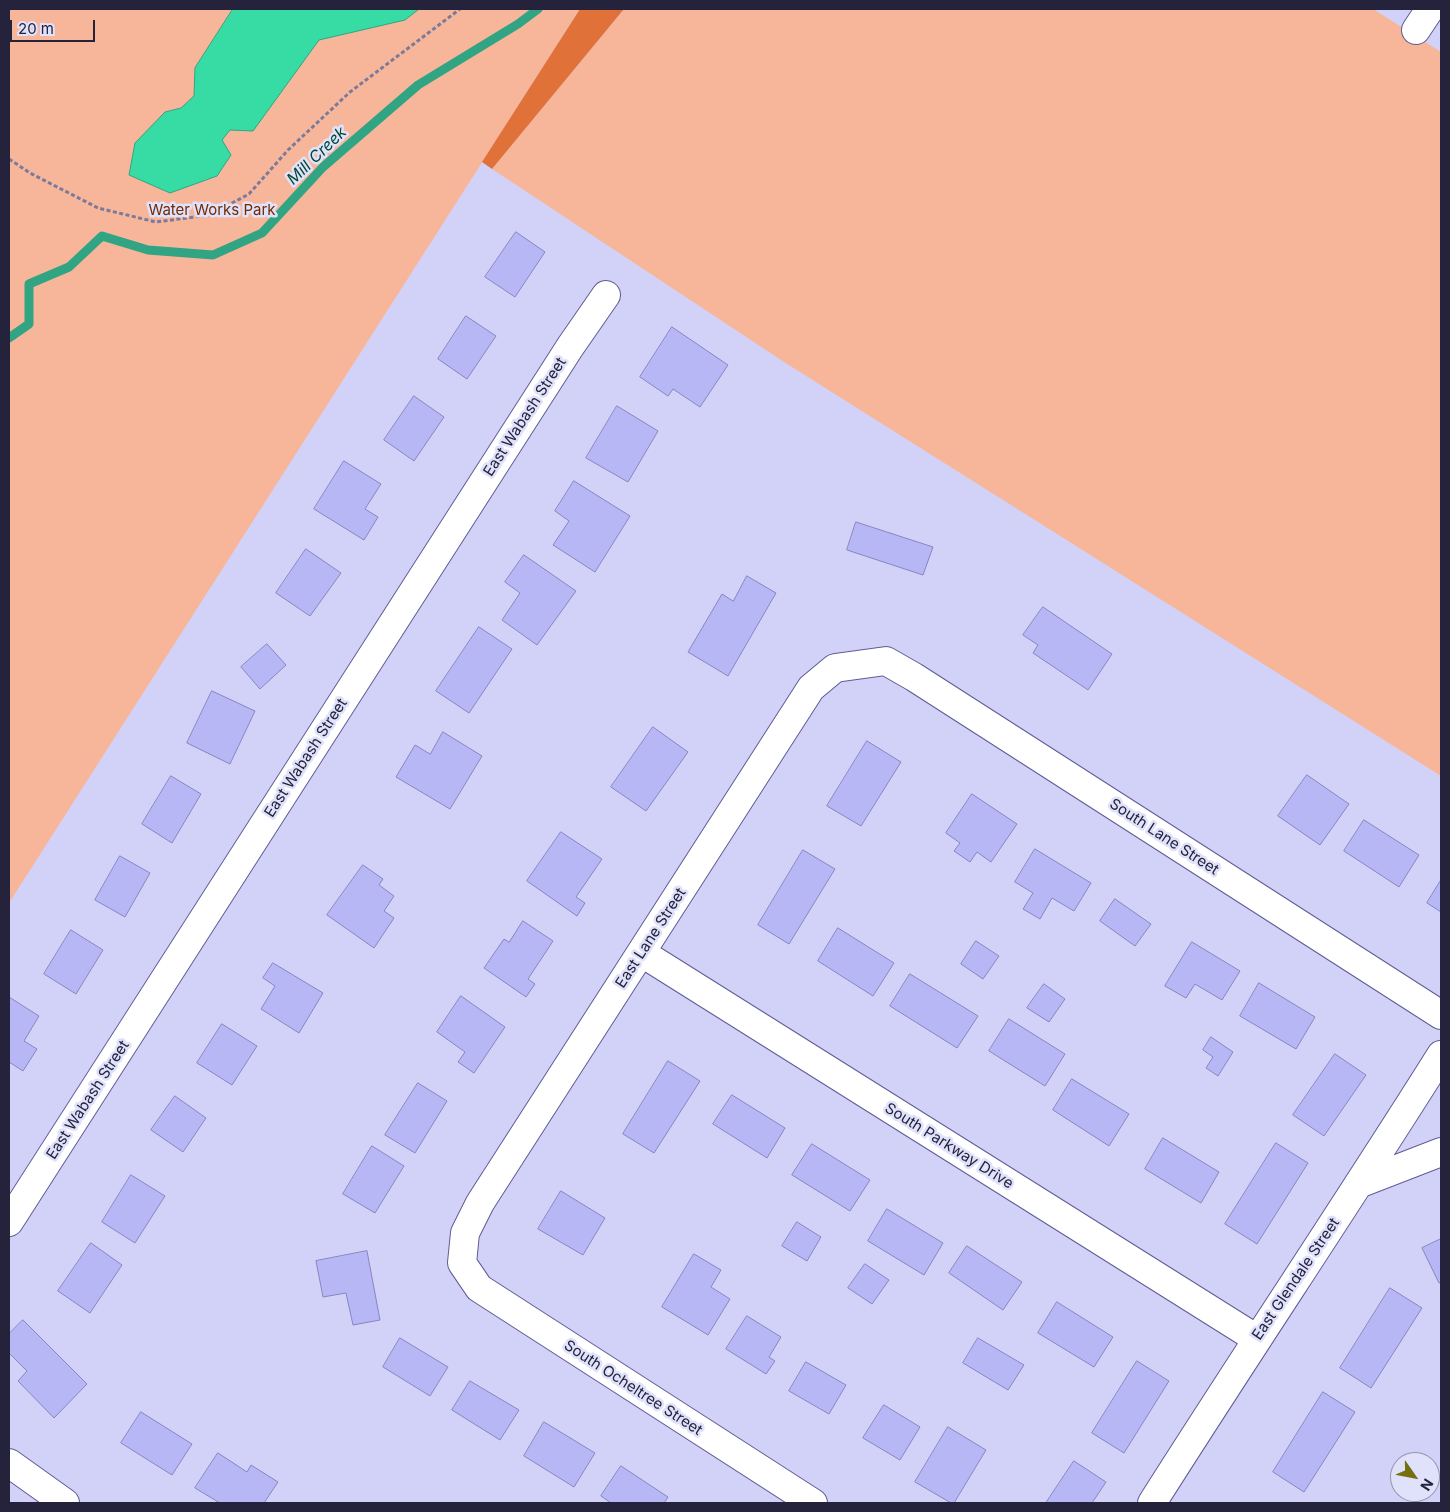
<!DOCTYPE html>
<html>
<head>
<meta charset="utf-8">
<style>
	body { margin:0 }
	#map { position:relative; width:1450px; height:1512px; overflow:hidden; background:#d2d2f9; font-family:Inter,sans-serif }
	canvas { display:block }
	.frame { position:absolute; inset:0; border:10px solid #24233b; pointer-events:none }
	.north { position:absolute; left:1390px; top:1452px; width:50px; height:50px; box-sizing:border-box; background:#e0e1fb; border:1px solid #9595ae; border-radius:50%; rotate:123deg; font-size:14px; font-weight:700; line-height:20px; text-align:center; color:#24233b }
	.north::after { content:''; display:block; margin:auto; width:18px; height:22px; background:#766f10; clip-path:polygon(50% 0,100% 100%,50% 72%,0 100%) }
	.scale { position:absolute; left:10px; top:20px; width:85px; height:22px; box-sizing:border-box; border:2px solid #24233b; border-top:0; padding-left:6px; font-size:15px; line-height:18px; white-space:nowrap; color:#24233b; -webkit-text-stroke:4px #e0e1fb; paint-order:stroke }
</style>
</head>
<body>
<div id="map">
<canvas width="1450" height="1512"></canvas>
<div class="frame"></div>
<div class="north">N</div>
<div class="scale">20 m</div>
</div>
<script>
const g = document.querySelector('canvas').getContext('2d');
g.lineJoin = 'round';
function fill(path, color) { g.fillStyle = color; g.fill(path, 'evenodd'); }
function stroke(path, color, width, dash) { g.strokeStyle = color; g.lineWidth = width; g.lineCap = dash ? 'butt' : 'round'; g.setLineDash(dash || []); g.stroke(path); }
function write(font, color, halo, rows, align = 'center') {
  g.font = font + ' Inter,sans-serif'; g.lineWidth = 5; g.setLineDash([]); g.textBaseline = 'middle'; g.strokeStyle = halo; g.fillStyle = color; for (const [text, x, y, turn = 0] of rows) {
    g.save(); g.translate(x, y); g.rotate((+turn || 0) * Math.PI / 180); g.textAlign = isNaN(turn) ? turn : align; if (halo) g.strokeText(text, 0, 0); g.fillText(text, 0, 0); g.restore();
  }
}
fill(new Path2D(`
	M 9,9 L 580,9 L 9,903 Z
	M 624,9 L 1373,9 L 1441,52 L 1441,776 L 784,362 L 492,169 Z`), '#f7b699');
fill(new Path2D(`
	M 580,9 L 624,9 L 492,169 L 482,162 Z`), '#df7139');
const water = new Path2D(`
	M 233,9 L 419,9 L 405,20 L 319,40 L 253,131 L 230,130 L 222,140 L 231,155 L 217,176 L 170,193 L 129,175 L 135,143 L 165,112 L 181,108 L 194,96 L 195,68 Z`);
fill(water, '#36dca4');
stroke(water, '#31a484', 1);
stroke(new Path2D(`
	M 9,338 L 29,324 L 29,284 L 69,267 L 102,236 L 148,250 L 213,255 L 262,233 L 323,167 L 418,85 L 518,24 L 538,9`), '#31a484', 9);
const building = new Path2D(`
	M 516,232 L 545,252 L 515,297 L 485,277 Z
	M 466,316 L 496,336 L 467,379 L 438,359 Z
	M 672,327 L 728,365 L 700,407 L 673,389 L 668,396 L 640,377 Z
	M 414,396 L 444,417 L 414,461 L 384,440 Z
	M 617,406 L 658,431 L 628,482 L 586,458 Z
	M 344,461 L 381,484 L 365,509 L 378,517 L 364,540 L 314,509 Z
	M 574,481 L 630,516 L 595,572 L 553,545 L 569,521 L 555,511 Z
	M 856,522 L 933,547 L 923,575 L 847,550 Z
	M 306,549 L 341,573 L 310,616 L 276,593 Z
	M 524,555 L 576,591 L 537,645 L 502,620 L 520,593 L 505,582 Z
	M 747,576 L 776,593 L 728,676 L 688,652 L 722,594 L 733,601 Z
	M 1043,607 L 1112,654 L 1088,690 L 1033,653 L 1038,645 L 1023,635 Z
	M 479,627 L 512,649 L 469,713 L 436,691 Z
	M 267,644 L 286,665 L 260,689 L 241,667 Z
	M 212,691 L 255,711 L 230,764 L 187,743 Z
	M 653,727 L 688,752 L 646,811 L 611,787 Z
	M 443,732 L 482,756 L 450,809 L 396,777 L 415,745 L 430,754 Z
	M 867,741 L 901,762 L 861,826 L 827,806 Z
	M 1307,775 L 1349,804 L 1320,845 L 1278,816 Z
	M 171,776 L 201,794 L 172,843 L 142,824 Z
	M 972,794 L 1017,824 L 991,862 L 977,852 L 970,862 L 954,851 L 960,843 L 946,833 Z
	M 1364,820 L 1419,855 L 1399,887 L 1344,851 Z
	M 561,832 L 602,859 L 576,897 L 585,903 L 577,916 L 527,881 Z
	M 1035,849 L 1091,883 L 1074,911 L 1052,898 L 1040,919 L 1023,909 L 1033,893 L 1015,882 Z
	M 803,850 L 835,869 L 789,944 L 758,925 Z
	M 120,856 L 150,873 L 125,917 L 95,900 Z
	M 363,865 L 383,879 L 379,885 L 394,896 L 384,911 L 394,918 L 374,948 L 327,915 Z
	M 1441,880 L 1441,912 L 1427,903 Z
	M 1115,899 L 1151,924 L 1135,946 L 1100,921 Z
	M 523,921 L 553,941 L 528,979 L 535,984 L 526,997 L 484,968 L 504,939 L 509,942 Z
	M 838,928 L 894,963 L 873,996 L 818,961 Z
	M 71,930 L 103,950 L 76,994 L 44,974 Z
	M 976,941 L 999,956 L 983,979 L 961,964 Z
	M 1192,942 L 1240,971 L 1222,1000 L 1195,984 L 1186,998 L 1165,986 Z
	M 273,963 L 323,993 L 299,1033 L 261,1009 L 275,986 L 263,978 Z
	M 910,974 L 978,1016 L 957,1048 L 890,1006 Z
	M 1259,983 L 1315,1017 L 1296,1049 L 1240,1016 Z
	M 1044,984 L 1065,999 L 1049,1022 L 1027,1008 Z
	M 461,996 L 505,1027 L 474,1073 L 458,1062 L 465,1052 L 437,1032 Z
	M 9,997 L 39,1016 L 24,1041 L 37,1049 L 23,1071 L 9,1062 Z
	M 1009,1019 L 1065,1054 L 1045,1086 L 989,1051 Z
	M 222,1024 L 257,1046 L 232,1085 L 197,1063 Z
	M 1211,1037 L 1233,1052 L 1218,1076 L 1206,1068 L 1213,1057 L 1203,1050 Z
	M 1335,1054 L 1366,1075 L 1324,1136 L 1293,1115 Z
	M 668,1061 L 700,1081 L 654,1153 L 623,1134 Z
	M 1072,1079 L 1129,1114 L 1109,1146 L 1053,1110 Z
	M 418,1083 L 447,1101 L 415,1153 L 385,1135 Z
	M 732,1095 L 785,1128 L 767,1158 L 713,1124 Z
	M 175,1096 L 206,1118 L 183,1152 L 151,1130 Z
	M 1163,1138 L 1219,1172 L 1201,1203 L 1145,1169 Z
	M 1276,1143 L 1308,1163 L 1257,1244 L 1225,1224 Z
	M 812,1144 L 870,1180 L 850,1211 L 792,1175 Z
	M 372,1146 L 404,1166 L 375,1213 L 343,1194 Z
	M 131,1175 L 165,1196 L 135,1243 L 102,1222 Z
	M 561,1191 L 605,1218 L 583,1255 L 538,1229 Z
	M 887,1209 L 943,1243 L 924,1275 L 868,1241 Z
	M 797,1222 L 821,1237 L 807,1261 L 782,1246 Z
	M 1441,1239 L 1441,1282 L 1439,1283 L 1422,1248 Z
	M 91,1243 L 122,1265 L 90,1313 L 58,1291 Z
	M 967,1246 L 1022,1282 L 1003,1310 L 949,1273 Z
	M 367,1251 L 380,1320 L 353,1325 L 346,1293 L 323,1297 L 316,1261 Z
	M 694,1254 L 721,1270 L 711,1287 L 730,1299 L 708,1335 L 662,1307 Z
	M 865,1264 L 889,1280 L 872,1304 L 848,1288 Z
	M 1390,1288 L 1422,1308 L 1371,1388 L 1340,1368 Z
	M 1057,1302 L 1113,1337 L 1094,1367 L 1038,1333 Z
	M 747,1316 L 781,1337 L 769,1357 L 775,1361 L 766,1374 L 726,1349 Z
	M 23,1320 L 87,1384 L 54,1418 L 18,1381 L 27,1371 L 9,1353 L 9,1334 Z
	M 400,1338 L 448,1367 L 430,1396 L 383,1367 Z
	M 978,1338 L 1024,1365 L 1008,1390 L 963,1363 Z
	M 1137,1361 L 1169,1381 L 1124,1453 L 1092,1433 Z
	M 806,1362 L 846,1385 L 829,1414 L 789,1391 Z
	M 470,1381 L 519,1410 L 500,1440 L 452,1410 Z
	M 1323,1392 L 1355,1412 L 1304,1492 L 1273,1472 Z
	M 884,1405 L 920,1427 L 900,1460 L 863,1438 Z
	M 141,1412 L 192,1444 L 172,1475 L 121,1443 Z
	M 544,1422 L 595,1453 L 574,1487 L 524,1456 Z
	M 948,1427 L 986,1450 L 954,1503 L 951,1503 L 915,1482 Z
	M 218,1453 L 247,1472 L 251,1465 L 278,1482 L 264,1503 L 220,1503 L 195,1488 Z
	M 1074,1461 L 1106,1482 L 1092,1503 L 1046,1503 Z
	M 621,1466 L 668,1497 L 664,1503 L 611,1503 L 601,1496 Z`);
fill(building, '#b8b7f5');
stroke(building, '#8785c1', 1);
const minor = new Path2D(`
	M 1416,30 L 1430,9
	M 642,953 L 1257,1339
	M 1361,1183 L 1441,1152
	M 9,1222 L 570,347 L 606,295
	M 813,1503 L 479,1288 L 462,1263 L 465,1233 L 480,1203 L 811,688 L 835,668 L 886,661 L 914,677 L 1441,1015
	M 1152,1503 C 1247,1353 1346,1206 1441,1055`);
const tertiary = new Path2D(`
	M 9,1463 L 65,1503`);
stroke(minor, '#5f5c94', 30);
stroke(tertiary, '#5f5c94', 30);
stroke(new Path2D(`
	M 9,159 L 30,173 L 98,208 L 156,222 L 210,215 L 249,194 L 288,150 L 350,92 L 460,9`), '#7b7a9a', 3, [4, 2.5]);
stroke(minor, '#fff', 28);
stroke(tertiary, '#fff', 28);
write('15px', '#712b00', '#e0e1fb', [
	["Water Works Park",212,210]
]);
write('15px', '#24233b', '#e0e1fb', [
	["East Wabash Street",525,417,-57],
	["East Wabash Street",306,758,-57],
	["South Lane Street",1164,837,33],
	["East Lane Street",651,938,-57],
	["East Wabash Street",88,1100,-57],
	["South Parkway Drive",949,1146,32],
	["East Glendale Street",1296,1279,-56],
	["South Ocheltree Street",633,1388,33]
]);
write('italic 16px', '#024833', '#e0e1fb', [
	["Mill Creek",317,156,-44]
]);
</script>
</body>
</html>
